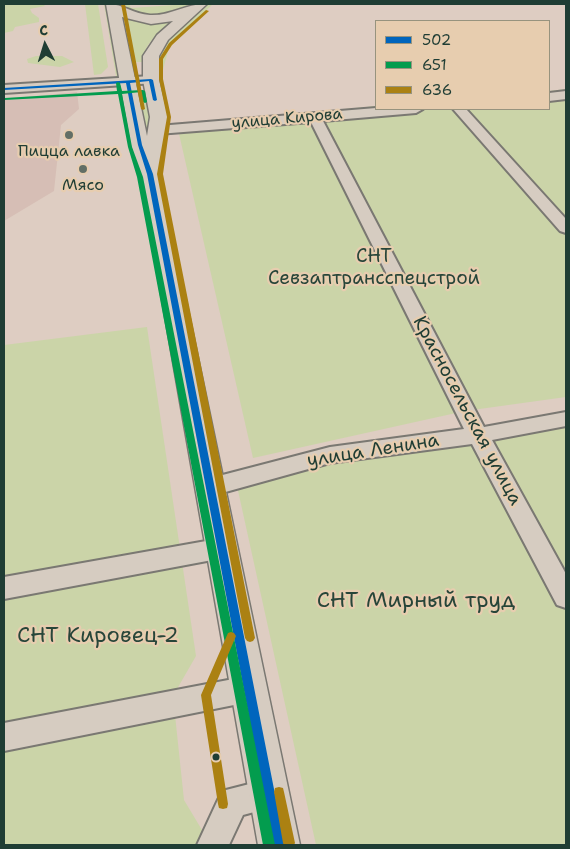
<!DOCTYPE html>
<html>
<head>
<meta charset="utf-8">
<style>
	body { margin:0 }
	#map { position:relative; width:570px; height:849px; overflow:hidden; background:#decdc2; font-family:"Shantell Sans",sans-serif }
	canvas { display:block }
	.frame { position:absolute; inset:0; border:5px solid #1f3d34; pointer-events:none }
	.legend { position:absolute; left:375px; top:20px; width:175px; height:90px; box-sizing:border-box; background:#e7cdaf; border:1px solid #97937e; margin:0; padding:6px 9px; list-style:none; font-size:15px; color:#1f3d34 }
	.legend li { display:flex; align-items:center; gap:10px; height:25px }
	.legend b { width:25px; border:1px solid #97937e }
	.north { position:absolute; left:20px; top:20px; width:50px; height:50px; -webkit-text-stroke:4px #e7cdaf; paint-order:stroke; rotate:355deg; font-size:14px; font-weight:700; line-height:20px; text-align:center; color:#1f3d34 }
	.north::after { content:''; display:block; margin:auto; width:18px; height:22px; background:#1f3d34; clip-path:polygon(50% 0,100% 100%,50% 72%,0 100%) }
</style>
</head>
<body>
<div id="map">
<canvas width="570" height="849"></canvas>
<div class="frame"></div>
<ul class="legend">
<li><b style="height:6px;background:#0065bd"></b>502</li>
<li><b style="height:6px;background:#039c4e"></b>651</li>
<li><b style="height:6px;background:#ab8112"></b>636</li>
</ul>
<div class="north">С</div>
</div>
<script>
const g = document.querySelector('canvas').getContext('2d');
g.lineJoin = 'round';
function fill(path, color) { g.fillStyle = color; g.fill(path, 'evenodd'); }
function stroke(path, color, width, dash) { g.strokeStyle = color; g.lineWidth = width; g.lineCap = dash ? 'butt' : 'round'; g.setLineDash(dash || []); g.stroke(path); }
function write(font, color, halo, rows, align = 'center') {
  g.font = font + ' "Shantell Sans",sans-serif'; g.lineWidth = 4.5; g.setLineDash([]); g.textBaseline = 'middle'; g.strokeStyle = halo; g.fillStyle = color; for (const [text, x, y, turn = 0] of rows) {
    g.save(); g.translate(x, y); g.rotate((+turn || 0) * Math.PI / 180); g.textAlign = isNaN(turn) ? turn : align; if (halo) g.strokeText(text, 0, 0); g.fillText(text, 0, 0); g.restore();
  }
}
fill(new Path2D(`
	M 77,92 L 79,109 L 61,125 L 54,191 L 4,221 L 4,99 Z`), '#d6beb5');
fill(new Path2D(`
	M 4,4 L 43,4 L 45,6 L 30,9 L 32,13 L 39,18 L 39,22 L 15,27 L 13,31 L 4,33 Z
	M 85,4 L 98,4 L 108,67 L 101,74 L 94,75 Z
	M 104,4 L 108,4 L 134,143 L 128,143 L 125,130 Z
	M 125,4 L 129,4 L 131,8 L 189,4 L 180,11 L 148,17 L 126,8 Z
	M 206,4 L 213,4 L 175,40 L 168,51 L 160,81 C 151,40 182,30 206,4 Z
	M 124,17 L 149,21 L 176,19 C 163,32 143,41 143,62 L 132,62 Z
	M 36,56 L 62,56 L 74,62 L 60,67 L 28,63 L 27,59 Z
	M 566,89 L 566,397 L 465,411 L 253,458 L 177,125 L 376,106 L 376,109 L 549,109 L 549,91 Z
	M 138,93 L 148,95 L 151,111 L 147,141 Z
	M 147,327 L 196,656 L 173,696 L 184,800 L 211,845 L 4,845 L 4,345 Z
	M 566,426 L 566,845 L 316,845 L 237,486 L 333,461 Z`), '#cbd4a8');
const minor = new Path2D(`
	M 151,76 L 157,80 L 155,83 L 4,93 L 4,85 Z
	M 566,91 L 566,99 L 549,101 L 549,93 Z
	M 376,108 L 423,109 L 416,113 L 323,121 L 484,427 L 566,412 L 566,426 L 492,440 L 566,574 L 566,608 L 557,605 L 472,444 L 330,463 L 211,496 L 203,493 L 200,487 L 203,481 L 211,478 L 330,447 L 464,429 L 311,122 L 158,134 L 151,130 L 158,126 Z
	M 453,109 L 466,109 L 566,219 L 566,233 L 560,231 Z
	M 223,538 L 232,541 L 235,548 L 232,555 L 223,558 L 4,599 L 4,577 Z
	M 249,676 L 259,680 L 263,689 L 259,698 L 249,702 L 4,751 L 4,723 Z
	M 269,779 L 280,783 L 284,794 L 280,805 L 243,815 L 229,845 L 197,845 L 222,791 Z`);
const secondary = new Path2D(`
	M 106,4 C 122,3 133,14 150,15 C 171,16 187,3 207,4 L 168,40 L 159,56 L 159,80 L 168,117 L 159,172 L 300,845 L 258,845 L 140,174 L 131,145 ZM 122,17 L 151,24 L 173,21 L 157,35 L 143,56 L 143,80 L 150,117 L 147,136 Z`);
stroke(minor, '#7a7872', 4);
stroke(secondary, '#7a7872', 3);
fill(minor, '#d6ccc1');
fill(secondary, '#d6ccc1');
fill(new Path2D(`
	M 151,79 L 153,80 L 157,100 L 155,101 L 153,100 L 149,81 L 130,83 L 142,145 L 153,174 L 285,845 L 273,845 L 147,174 L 138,145 L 126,83 L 4,90 L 4,88 Z`), '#0065bd');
fill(new Path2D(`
	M 118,82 L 120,83 L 122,91 L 143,90 L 145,91 L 147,102 L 145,103 L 143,102 L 141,92 L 122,94 L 132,147 L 143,177 L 275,845 L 263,845 L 137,177 L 128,147 L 118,94 L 4,100 L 4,98 L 5,98 L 117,91 L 116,83 Z`), '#039c4e');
fill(new Path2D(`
	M 121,4 L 125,4 L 145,109 L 143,110 L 141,109 Z
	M 206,10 L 209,11 L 172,45 L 163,59 L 163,79 L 171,117 L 163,174 L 255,638 L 253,641 L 250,642 L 247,641 L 245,638 L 157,174 L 167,117 L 159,79 L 159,59 L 169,43 Z
	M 231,632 L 234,633 L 236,636 L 211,695 L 228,804 L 227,808 L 223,809 L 219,808 L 218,804 L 201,695 L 228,633 Z
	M 279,787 L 283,788 L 284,792 L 295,843 L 294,845 L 284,845 L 283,843 L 274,792 L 275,788 Z`), '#ab8112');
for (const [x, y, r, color] of [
	[69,135,5,"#626f66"],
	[83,169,5,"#626f66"],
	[216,757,4.5,"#1f3d34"]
]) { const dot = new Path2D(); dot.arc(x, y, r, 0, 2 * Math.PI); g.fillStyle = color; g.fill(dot); stroke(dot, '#e7cdaf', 2); }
write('16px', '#1f3d34', '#e7cdaf', [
	["улица Кирова",287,119,-5]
]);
write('16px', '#1f3d34', '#e7cdaf', [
	["Пицца лавка",69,152],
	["Мясо",83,186]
]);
write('19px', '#274539', '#e7cdaf', [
	["СНТ",374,257],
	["Севзаптрансспецстрой",374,279]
]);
write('19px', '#1f3d34', '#e7cdaf', [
	["Красносельская улица",467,411,62],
	["улица Ленина",373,451,-9]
]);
write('22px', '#274539', '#e7cdaf', [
	["СНТ Мирный труд",416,601],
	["СНТ Кировец-2",98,636]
]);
</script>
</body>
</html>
